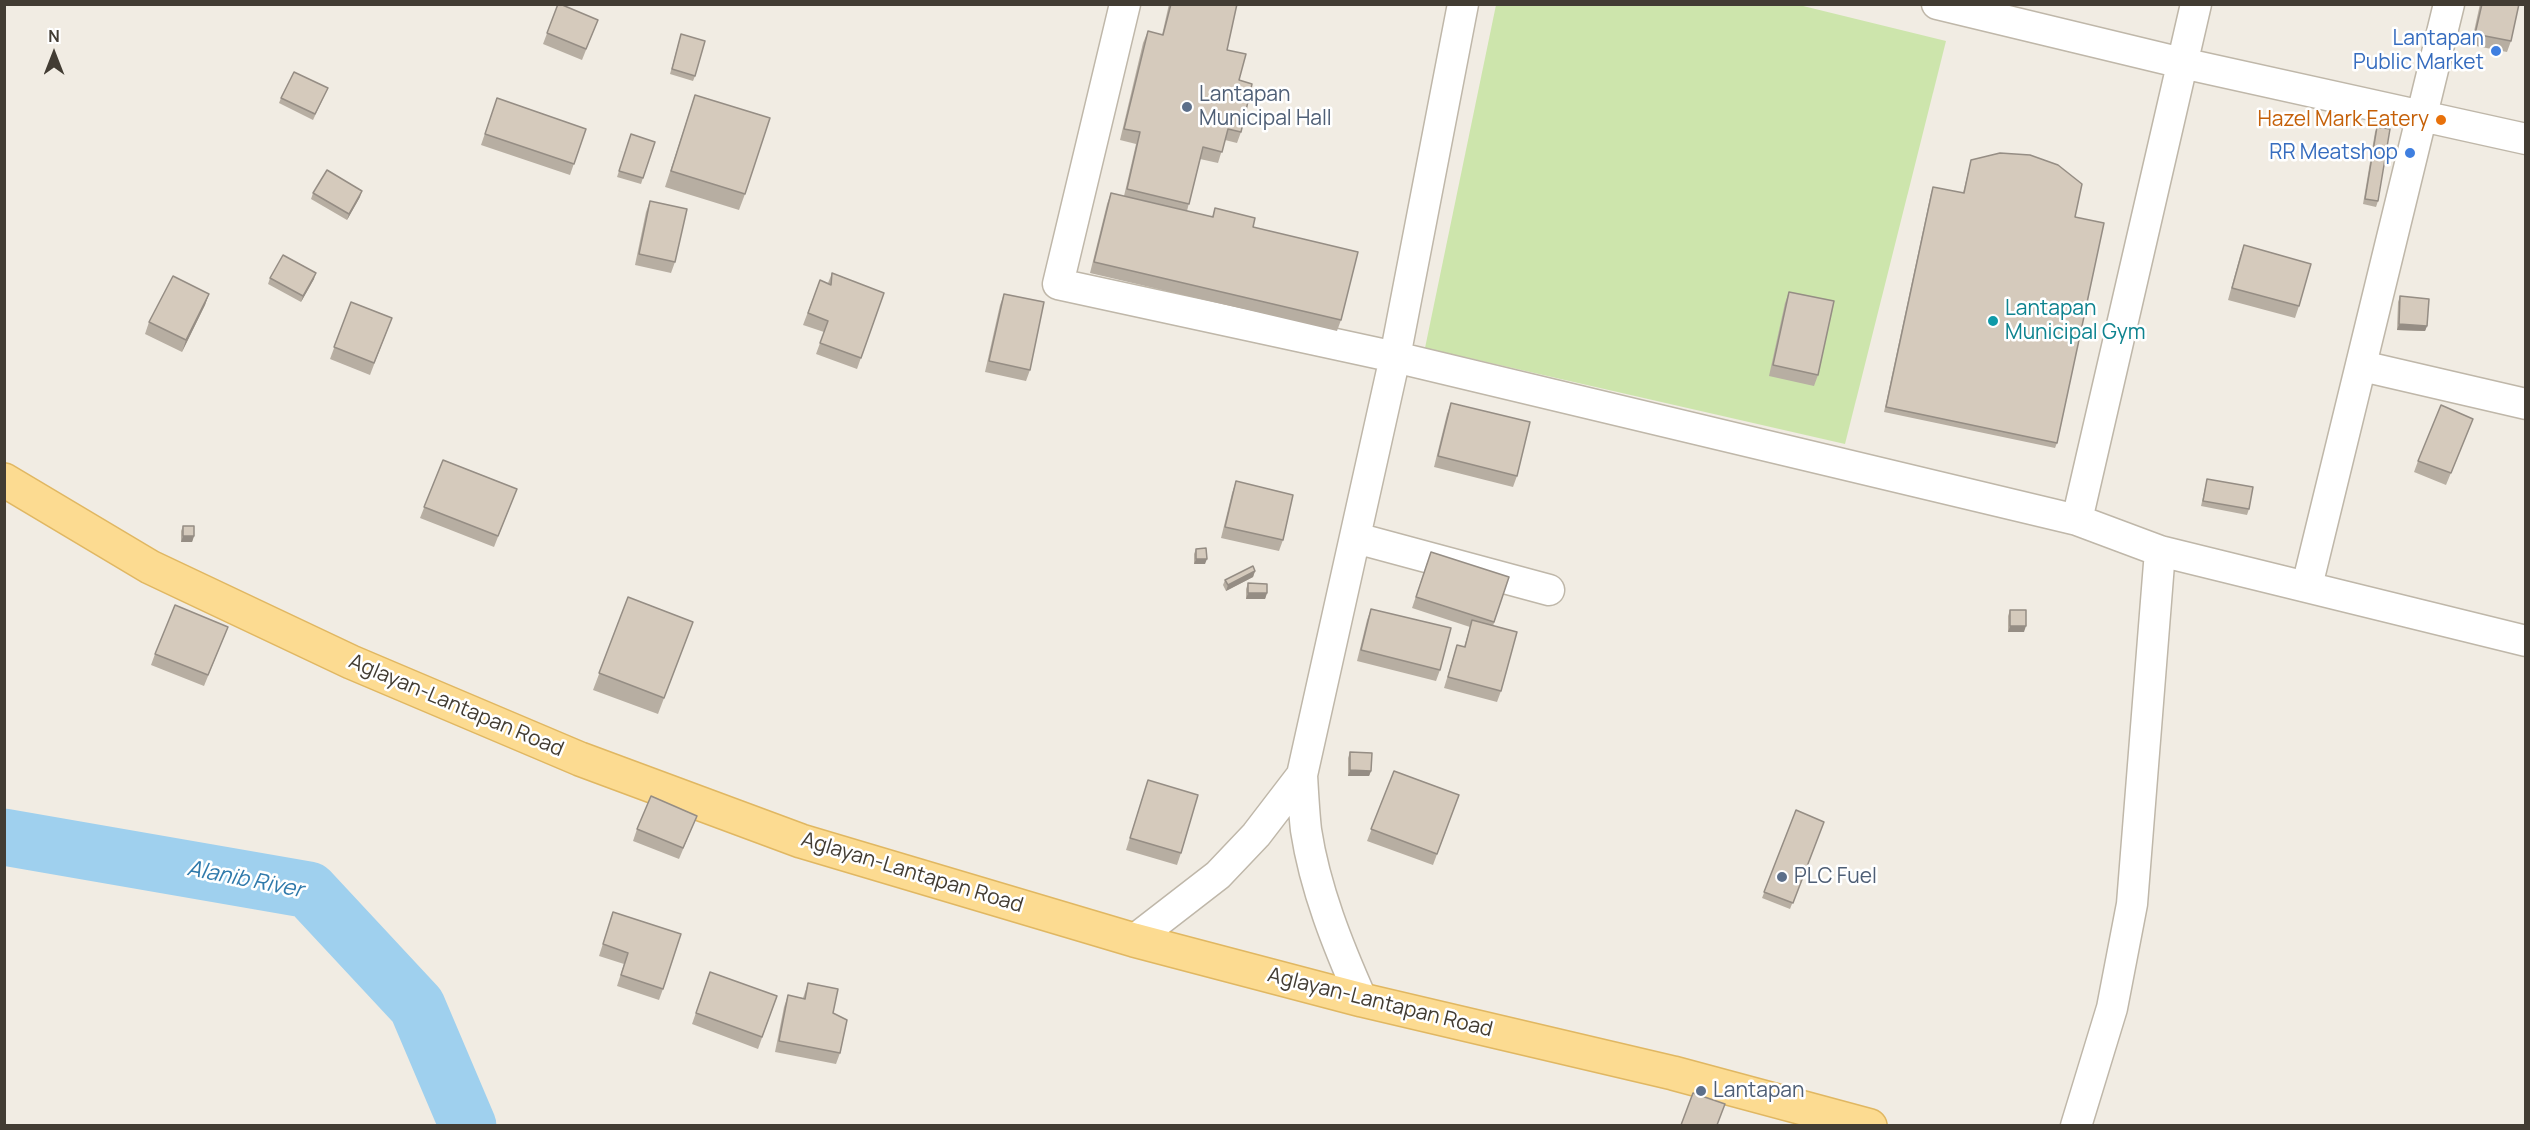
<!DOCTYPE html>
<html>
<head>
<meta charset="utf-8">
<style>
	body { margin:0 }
	#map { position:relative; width:2530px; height:1130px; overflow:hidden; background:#f1ece3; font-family:Manrope,sans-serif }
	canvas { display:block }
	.frame { position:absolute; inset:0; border:6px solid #423c33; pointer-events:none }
	.north { position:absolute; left:24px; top:24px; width:60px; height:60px; -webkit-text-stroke:4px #fff; paint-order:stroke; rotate:0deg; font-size:16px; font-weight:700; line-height:24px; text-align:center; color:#423c33 }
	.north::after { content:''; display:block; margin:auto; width:21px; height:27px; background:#423c33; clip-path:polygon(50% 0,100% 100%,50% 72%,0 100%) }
</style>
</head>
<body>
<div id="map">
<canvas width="2530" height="1130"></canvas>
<div class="frame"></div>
<div class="north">N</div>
</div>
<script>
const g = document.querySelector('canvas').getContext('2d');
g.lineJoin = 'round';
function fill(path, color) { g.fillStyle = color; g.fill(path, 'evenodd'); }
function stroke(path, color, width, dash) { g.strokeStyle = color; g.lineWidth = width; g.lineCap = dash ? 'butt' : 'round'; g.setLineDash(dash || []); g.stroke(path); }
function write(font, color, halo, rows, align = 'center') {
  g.font = font + ' Manrope,sans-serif'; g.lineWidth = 5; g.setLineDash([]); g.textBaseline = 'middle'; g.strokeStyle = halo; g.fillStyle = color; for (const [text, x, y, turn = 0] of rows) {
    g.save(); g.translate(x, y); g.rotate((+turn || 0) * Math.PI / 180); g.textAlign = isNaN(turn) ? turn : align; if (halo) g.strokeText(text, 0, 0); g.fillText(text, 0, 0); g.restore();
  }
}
fill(new Path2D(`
	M 1496,5 L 1799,5 L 1946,41 L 1845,444 L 1425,348 Z`), '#cde5ac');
stroke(new Path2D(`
	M 4,837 L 309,890 L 417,1006 L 468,1126`), '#9fd0ee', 57);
const minor = new Path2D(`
	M 1125,4 L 1058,284 L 1395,357 L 2077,520 L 2160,551 L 2526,641
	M 1937,4 L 2182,63 L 2526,139
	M 2362,366 L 2526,404
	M 2077,520 L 2196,4
	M 1356,538 L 1549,590
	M 2307,586 L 2449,4
	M 1134,940 L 1218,875 L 1256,835 L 1302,775
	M 1362,1000 C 1338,946 1315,889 1306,830 C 1304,812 1303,793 1302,775 L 1395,357 L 1463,4
	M 2076,1126 L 2112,1008 L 2132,904 L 2160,551`);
const major = new Path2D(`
	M 4,480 L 150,567 L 351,662 L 580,759 L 801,841 L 1134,940 L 1362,1000 L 1673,1073 L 1870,1126`);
stroke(minor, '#bfb7a9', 33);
stroke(major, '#e0b762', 36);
stroke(minor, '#fff', 30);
stroke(major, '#fcdb91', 33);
fill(new Path2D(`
	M 558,4 L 598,20 L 582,60 L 543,44 Z
	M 1169,4 L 1237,4 L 1227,50 L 1239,80 L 1241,132 L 1237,143 L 1225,140 L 1218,163 L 1200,159 L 1187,211 L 1212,217 L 1215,208 L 1253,227 L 1341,320 L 1337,331 L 1090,273 L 1107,204 L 1111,193 L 1124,196 L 1136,144 L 1120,140 L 1143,43 L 1148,31 L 1162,35 Z
	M 2480,4 L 2519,4 L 2511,41 L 2507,52 L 2471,45 Z
	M 681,34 L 695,76 L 693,81 L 670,74 Z
	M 328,88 L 313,120 L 279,103 L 281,98 Z
	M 695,95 L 745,194 L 739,210 L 665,187 Z
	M 497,98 L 586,129 L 570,175 L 481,145 Z
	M 2377,127 L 2378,201 L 2376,207 L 2363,204 L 2375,132 Z
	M 631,134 L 655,142 L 641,184 L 617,177 Z
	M 1971,160 L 2075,217 L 2057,443 L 2055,448 L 1884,412 L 1931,193 L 1933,187 L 1963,193 Z
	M 313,193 L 360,197 L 347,220 L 311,199 Z
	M 650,201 L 675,262 L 671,273 L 635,265 L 646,212 Z
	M 2244,245 L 2299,306 L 2295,318 L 2228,300 L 2240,256 Z
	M 832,273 L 884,293 L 857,369 L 816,354 L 824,332 L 803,325 L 820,280 L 828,283 Z
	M 270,278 L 314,279 L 301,302 L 268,284 Z
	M 1789,292 L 1818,375 L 1814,386 L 1769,376 L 1785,303 Z
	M 209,294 L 205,305 L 182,352 L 145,334 L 149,322 Z
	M 1004,294 L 1030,370 L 1026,381 L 985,372 L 1000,305 Z
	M 2400,296 L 2427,326 L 2425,331 L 2397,330 L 2398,302 Z
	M 351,302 L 392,318 L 370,375 L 330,359 Z
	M 1451,403 L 1517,476 L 1513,487 L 1434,467 L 1447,414 Z
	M 2473,419 L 2446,485 L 2414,472 L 2418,461 Z
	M 443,460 L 517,489 L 494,547 L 420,518 Z
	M 2207,479 L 2249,509 L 2247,515 L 2201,506 Z
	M 1236,481 L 1283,540 L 1279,551 L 1221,538 L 1232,493 Z
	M 183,526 L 194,536 L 192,542 L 181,542 L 181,531 Z
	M 1196,549 L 1205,564 L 1194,564 L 1194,554 Z
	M 1427,563 L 1509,577 L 1493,626 L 1501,691 L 1497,702 L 1444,688 L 1457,645 L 1464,647 L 1470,627 L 1412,608 Z
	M 1255,571 L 1253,577 L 1226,591 L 1223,585 L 1225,580 Z
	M 1248,583 L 1267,593 L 1265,599 L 1246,599 L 1246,589 Z
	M 628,597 L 693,622 L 658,714 L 593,690 Z
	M 1371,609 L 1440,670 L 1436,681 L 1357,661 L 1367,620 Z
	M 2010,610 L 2024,632 L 2008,632 L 2008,616 Z
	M 228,627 L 204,686 L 151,665 L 155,654 Z
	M 1350,752 L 1371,771 L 1369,776 L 1348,776 L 1348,758 Z
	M 1394,771 L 1459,795 L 1433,865 L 1367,841 Z
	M 1148,780 L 1181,853 L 1177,865 L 1126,850 Z
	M 1796,810 L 1824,822 L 1790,909 L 1762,898 Z
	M 697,816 L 679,859 L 633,841 L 637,829 Z
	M 613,912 L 663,989 L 659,1000 L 617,986 L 624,964 L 599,956 Z
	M 710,972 L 777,996 L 758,1049 L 692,1024 Z
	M 808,983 L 833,1013 L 840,1053 L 836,1064 L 775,1052 L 784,1007 L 788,995 L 803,998 Z`), '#b7aea2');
fill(new Path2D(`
	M 362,191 L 360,197 L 347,220 L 349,214 Z
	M 316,273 L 314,279 L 301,302 L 303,296 Z
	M 209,294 L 205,305 L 182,352 L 186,340 Z
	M 2399,324 L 2427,326 L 2425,331 L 2397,330 Z
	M 183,536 L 194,536 L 192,542 L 181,542 Z
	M 1196,559 L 1207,559 L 1205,564 L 1194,564 Z
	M 1255,571 L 1253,577 L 1226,591 L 1228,585 Z
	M 1248,593 L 1267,593 L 1265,599 L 1246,599 Z
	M 2010,626 L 2026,626 L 2024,632 L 2008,632 Z
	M 1350,770 L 1371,771 L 1369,776 L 1348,776 Z`), '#958d84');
const building = new Path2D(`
	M 558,4 L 560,4 L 598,20 L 586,49 L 547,33 Z
	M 1171,4 L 1237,4 L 1227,50 L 1246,54 L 1239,80 L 1252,84 L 1241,132 L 1228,129 L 1222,152 L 1203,147 L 1189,204 L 1127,189 L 1140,132 L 1124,129 L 1148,31 L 1163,35 Z
	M 2482,4 L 2519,4 L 2511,41 L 2475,34 Z
	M 681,34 L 705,41 L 695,76 L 672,69 Z
	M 294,72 L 328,88 L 315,114 L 281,98 Z
	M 695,95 L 770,118 L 745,194 L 671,171 Z
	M 497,98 L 586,129 L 574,164 L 485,134 Z
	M 2377,127 L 2390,129 L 2378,201 L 2365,199 Z
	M 631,134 L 655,142 L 643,178 L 619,171 Z
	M 2000,153 L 2030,155 L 2058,165 L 2082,184 L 2075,217 L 2104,223 L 2057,443 L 1886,407 L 1933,187 L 1964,193 L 1971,160 Z
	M 327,170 L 362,191 L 349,214 L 313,193 Z
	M 1111,193 L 1213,217 L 1215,208 L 1255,218 L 1253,227 L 1358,252 L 1341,320 L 1094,262 Z
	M 650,201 L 687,209 L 675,262 L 639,254 Z
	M 2244,245 L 2311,264 L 2299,306 L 2232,288 Z
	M 283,255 L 316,273 L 303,296 L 270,278 Z
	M 832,273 L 884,293 L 861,358 L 820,343 L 828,321 L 808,313 L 820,280 L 831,285 Z
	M 173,276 L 209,294 L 186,340 L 149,322 Z
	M 1789,292 L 1834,301 L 1818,375 L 1773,365 Z
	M 1004,294 L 1044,302 L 1030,370 L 989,361 Z
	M 2400,296 L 2429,299 L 2427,326 L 2399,324 Z
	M 351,302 L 392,318 L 374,363 L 334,347 Z
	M 1451,403 L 1530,422 L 1517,476 L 1438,456 Z
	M 2441,405 L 2473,419 L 2451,473 L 2418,461 Z
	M 443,460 L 517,489 L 498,536 L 424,507 Z
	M 2207,479 L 2253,487 L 2249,509 L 2203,501 Z
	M 1236,481 L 1293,495 L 1283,540 L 1225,527 Z
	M 183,526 L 194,526 L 194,536 L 183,536 Z
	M 1206,548 L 1207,559 L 1196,559 L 1196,549 Z
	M 1431,552 L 1509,577 L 1494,622 L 1416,597 Z
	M 1253,566 L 1255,571 L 1228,585 L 1225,580 Z
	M 1248,583 L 1267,584 L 1267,593 L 1248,593 Z
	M 628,597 L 693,622 L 664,698 L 599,673 Z
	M 175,605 L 228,627 L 208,675 L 155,654 Z
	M 1371,609 L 1451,628 L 1440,670 L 1361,650 Z
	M 2010,610 L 2026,610 L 2026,626 L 2010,626 Z
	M 1472,620 L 1517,632 L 1501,691 L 1448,677 L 1457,645 L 1465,647 Z
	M 1350,752 L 1372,753 L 1371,771 L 1350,770 Z
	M 1394,771 L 1459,795 L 1437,854 L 1371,829 Z
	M 1148,780 L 1198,795 L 1181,853 L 1130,838 Z
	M 651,796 L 697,816 L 683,848 L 637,829 Z
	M 1796,810 L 1824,822 L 1793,903 L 1764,892 Z
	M 613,912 L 681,934 L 663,989 L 621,975 L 628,953 L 603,944 Z
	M 710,972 L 777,996 L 762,1037 L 696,1013 Z
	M 808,983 L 838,989 L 833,1013 L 847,1020 L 840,1053 L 779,1041 L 788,995 L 805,999 Z
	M 1693,1093 L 1725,1104 L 1717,1125 L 1681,1125 Z`);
fill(building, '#d5cabc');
stroke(building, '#958d84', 1.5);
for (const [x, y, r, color] of [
	[2496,51,6,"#3f7fe0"],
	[1187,107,6,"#5c6f8a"],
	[2441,120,6,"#e8710a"],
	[2410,153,6,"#3f7fe0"],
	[1993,321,6,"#0f9aa8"],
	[1782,877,6,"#5c6f8a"],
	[1701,1091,6,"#5c6f8a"]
]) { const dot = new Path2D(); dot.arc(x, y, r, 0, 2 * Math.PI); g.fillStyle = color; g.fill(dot); stroke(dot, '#fff', 2); }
write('21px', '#366cbe', '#fff', [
	["Lantapan",2484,39],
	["Public Market",2484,63],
	["RR Meatshop",2398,153]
], 'right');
write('21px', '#4e5e75', '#fff', [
	["Lantapan",1199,95],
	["Municipal Hall",1199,119],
	["PLC Fuel",1794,877],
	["Lantapan",1713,1091]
], 'left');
write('21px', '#c56008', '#fff', [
	["Hazel Mark Eatery",2429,120]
], 'right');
write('21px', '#0d838f', '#fff', [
	["Lantapan",2005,309],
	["Municipal Gym",2005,333]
], 'left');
write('21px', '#423c33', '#fff', [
	["Aglayan-Lantapan Road",456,706,23],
	["Aglayan-Lantapan Road",912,873,17],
	["Aglayan-Lantapan Road",1380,1003,14]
]);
write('italic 22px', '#307aab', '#fff', [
	["Alanib River",245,880,11]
]);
</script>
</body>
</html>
